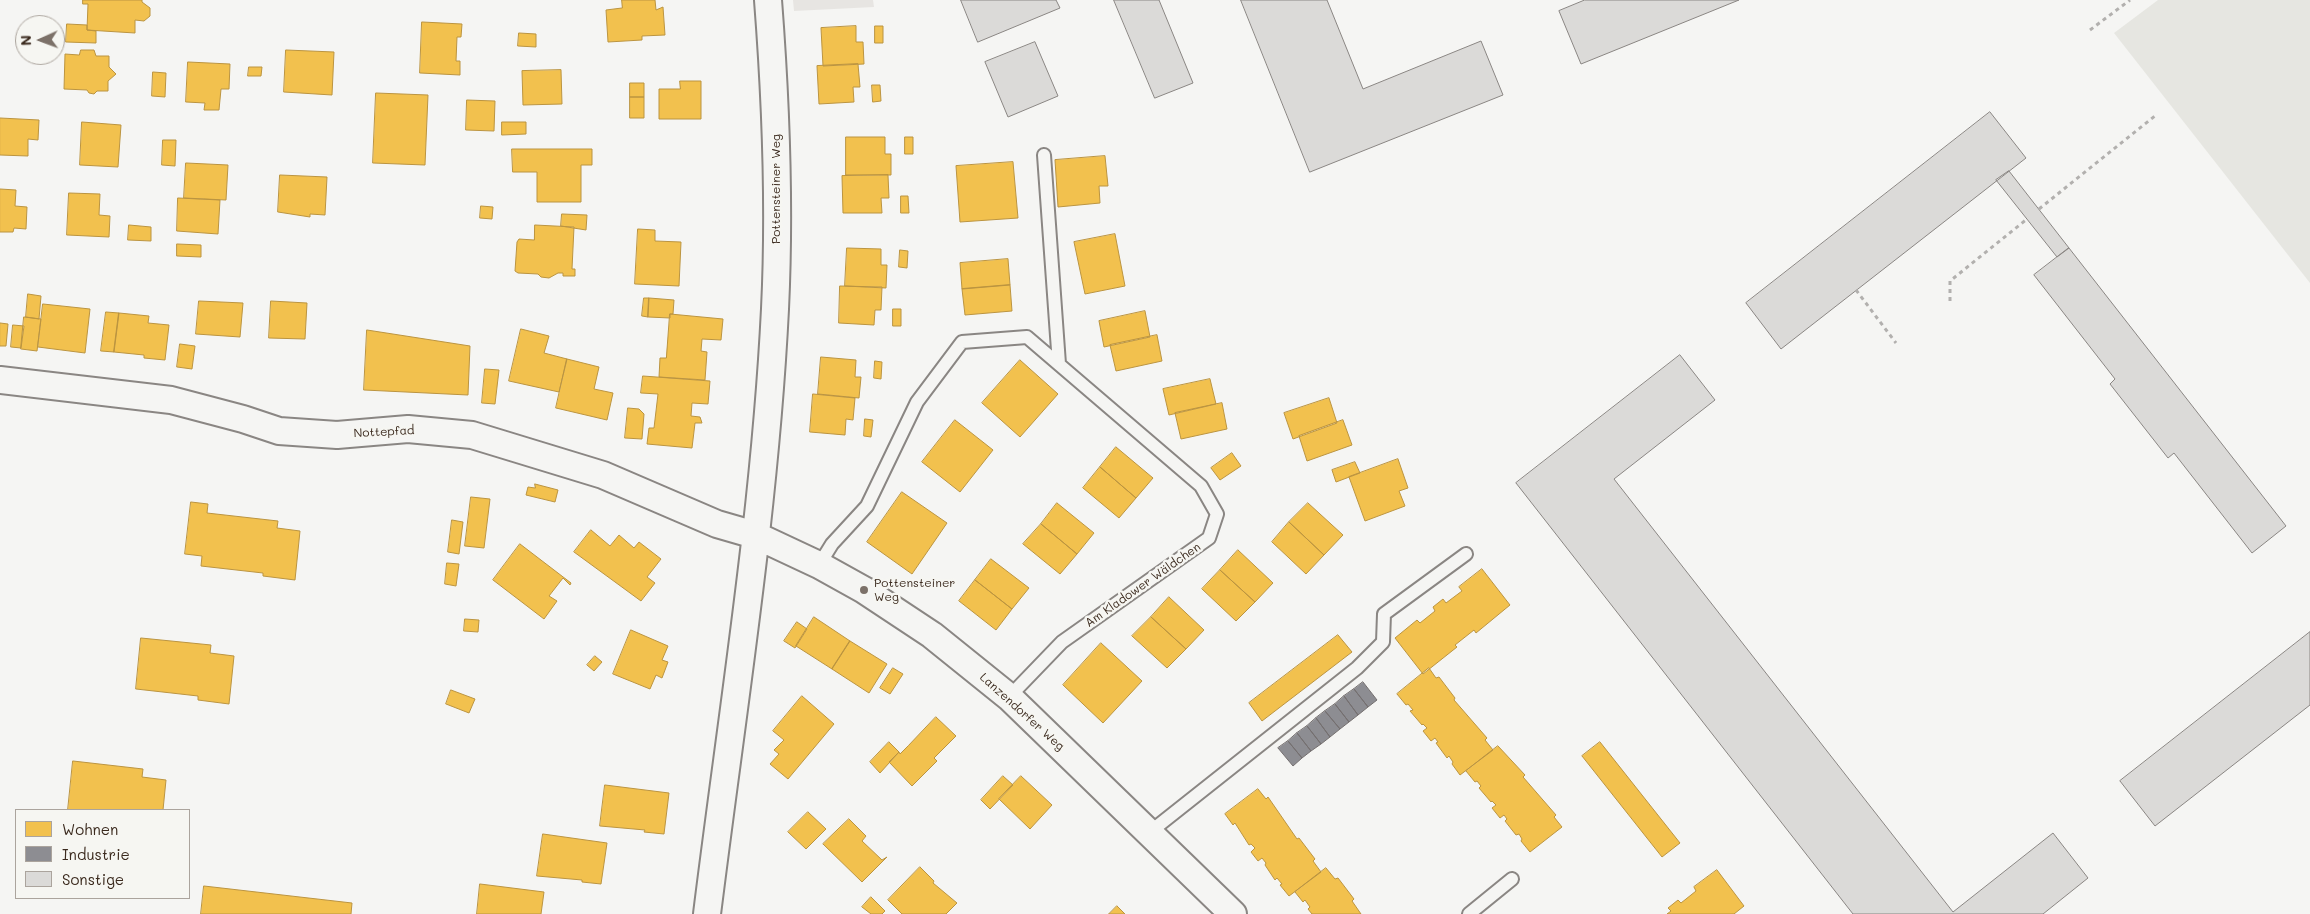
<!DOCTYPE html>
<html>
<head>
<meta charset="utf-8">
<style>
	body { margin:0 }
	#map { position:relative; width:2310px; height:914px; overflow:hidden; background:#f5f5f3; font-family:Mali,sans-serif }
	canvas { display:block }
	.legend { position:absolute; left:15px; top:809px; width:175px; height:90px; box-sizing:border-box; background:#f6f6f2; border:1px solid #aba49d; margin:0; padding:6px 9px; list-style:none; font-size:15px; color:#3b2a1e }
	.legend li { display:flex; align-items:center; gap:10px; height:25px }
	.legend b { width:25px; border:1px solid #aba49d }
	.north { position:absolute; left:15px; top:15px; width:50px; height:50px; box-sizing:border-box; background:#f6f6f2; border:1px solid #aba49d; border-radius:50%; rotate:268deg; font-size:14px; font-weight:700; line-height:20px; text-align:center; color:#3b2a1e }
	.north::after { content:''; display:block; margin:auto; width:18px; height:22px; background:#7c7169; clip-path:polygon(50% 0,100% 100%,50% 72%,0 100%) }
</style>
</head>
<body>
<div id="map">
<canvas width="2310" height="914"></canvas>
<ul class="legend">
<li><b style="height:14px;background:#f2c14e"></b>Wohnen</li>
<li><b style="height:14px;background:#8d8d92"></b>Industrie</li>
<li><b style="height:14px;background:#dbdad8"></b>Sonstige</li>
</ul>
<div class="north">N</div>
</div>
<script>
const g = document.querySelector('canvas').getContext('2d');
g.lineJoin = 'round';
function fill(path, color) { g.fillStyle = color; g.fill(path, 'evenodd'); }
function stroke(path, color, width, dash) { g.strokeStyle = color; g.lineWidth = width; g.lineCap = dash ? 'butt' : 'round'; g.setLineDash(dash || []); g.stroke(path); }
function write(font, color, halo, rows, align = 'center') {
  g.font = font + ' Mali,sans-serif'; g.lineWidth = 5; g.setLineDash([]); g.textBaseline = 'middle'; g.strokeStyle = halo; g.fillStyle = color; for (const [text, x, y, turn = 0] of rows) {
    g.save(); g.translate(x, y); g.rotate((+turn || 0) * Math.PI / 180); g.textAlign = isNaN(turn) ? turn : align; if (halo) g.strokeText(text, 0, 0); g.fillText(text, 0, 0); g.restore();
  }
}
fill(new Path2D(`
	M 793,0 L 873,0 L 874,7 L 794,11 Z`), '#e7e5e2');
fill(new Path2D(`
	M 2158,0 L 2310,0 L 2310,283 L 2114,33 Z`), '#e6e6e1');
const homes = new Path2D(`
	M 83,0 L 142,0 L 142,2 L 150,8 L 150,16 L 144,21 L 135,20 L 135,33 L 87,30 L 88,4 L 83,4 Z
	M 622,0 L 655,0 L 656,10 L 663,7 L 665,35 L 642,36 L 642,40 L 608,42 L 606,10 L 622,8 Z
	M 422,22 L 462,24 L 461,37 L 457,37 L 456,61 L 460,61 L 460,75 L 420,73 Z
	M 67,24 L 87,25 L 87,30 L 96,31 L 96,43 L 66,42 Z
	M 856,26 L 856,42 L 863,42 L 864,64 L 823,66 L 821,28 Z
	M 875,26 L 883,26 L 883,43 L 875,43 Z
	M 519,33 L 536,34 L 536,47 L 518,46 Z
	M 81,50 L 94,50 L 96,56 L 109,56 L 109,67 L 116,74 L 108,81 L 108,91 L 97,91 L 94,94 L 89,93 L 87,90 L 64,89 L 65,54 L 79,55 Z
	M 286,50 L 334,52 L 332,95 L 284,92 Z
	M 188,62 L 230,64 L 229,89 L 221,89 L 219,110 L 204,110 L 205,103 L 186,102 Z
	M 858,64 L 860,87 L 853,87 L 854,102 L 819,104 L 817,66 Z
	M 249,67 L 262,67 L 261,76 L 248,76 Z
	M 561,70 L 562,104 L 523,105 L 522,71 Z
	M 153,72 L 166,73 L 165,97 L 152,96 Z
	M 680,81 L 701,81 L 701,119 L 659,119 L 659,89 L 680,89 Z
	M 630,83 L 644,83 L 644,97 L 630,97 Z
	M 872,85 L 880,85 L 881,101 L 873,102 Z
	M 376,93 L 428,95 L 425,165 L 373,163 Z
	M 630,97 L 644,97 L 644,118 L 630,118 Z
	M 467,100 L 495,101 L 494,131 L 466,130 Z
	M 0,118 L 39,120 L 38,140 L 28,139 L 28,156 L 0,155 Z
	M 82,122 L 121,125 L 118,167 L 80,165 Z
	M 502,122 L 526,122 L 526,134 L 502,135 Z
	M 846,137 L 885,137 L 885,154 L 891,154 L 891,175 L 846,175 Z
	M 905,137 L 913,137 L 913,154 L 905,154 Z
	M 163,140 L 176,140 L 175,166 L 162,165 Z
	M 512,149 L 592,149 L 592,165 L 581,165 L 581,202 L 537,202 L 537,172 L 513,172 Z
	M 1105,156 L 1108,186 L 1099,186 L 1100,203 L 1058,207 L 1055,160 Z
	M 1013,162 L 1018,218 L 960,222 L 956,166 Z
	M 186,163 L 228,165 L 226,200 L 184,198 Z
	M 280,175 L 327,177 L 325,215 L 310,214 L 310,217 L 278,212 Z
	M 888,175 L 889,198 L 881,198 L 882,213 L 843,213 L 842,176 Z
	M 0,189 L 16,190 L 15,206 L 27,207 L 26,229 L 14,228 L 13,232 L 0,232 Z
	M 69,193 L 100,194 L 99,215 L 110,216 L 109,237 L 67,235 Z
	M 901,196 L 908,196 L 909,213 L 901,213 Z
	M 178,198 L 220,200 L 218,234 L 177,231 Z
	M 481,206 L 493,207 L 492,219 L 480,218 Z
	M 562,214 L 587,215 L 586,230 L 561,226 Z
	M 129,225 L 151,227 L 151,241 L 128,240 Z
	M 535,225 L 574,227 L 572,269 L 575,269 L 575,276 L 563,276 L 563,273 L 558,273 L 549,278 L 541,277 L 538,274 L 518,273 L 515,271 L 517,242 L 519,239 L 534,240 Z
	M 638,229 L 655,230 L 655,241 L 681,242 L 679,286 L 635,284 Z
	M 1115,234 L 1125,286 L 1085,294 L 1074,242 Z
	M 177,244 L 201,245 L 201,257 L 177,256 Z
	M 847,248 L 881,249 L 881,265 L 887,265 L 886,288 L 845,286 Z
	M 900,250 L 908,251 L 907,268 L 899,267 Z
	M 1008,259 L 1010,285 L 962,289 L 960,263 Z
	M 1010,285 L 1012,311 L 965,315 L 962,289 Z
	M 840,286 L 882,287 L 881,310 L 875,310 L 874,325 L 839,323 Z
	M 28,294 L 41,296 L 39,319 L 26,317 Z
	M 644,298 L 649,298 L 648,317 L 642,316 Z
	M 649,298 L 674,300 L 673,314 L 670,314 L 670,318 L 648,317 Z
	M 199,301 L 243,303 L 240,337 L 196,334 Z
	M 271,301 L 307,303 L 305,339 L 269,338 Z
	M 43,304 L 90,309 L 85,353 L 38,347 Z
	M 893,309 L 901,309 L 901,326 L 893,326 Z
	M 1145,311 L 1150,337 L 1104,347 L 1099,321 Z
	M 106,312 L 119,313 L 114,352 L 101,351 Z
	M 119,313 L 149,316 L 148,323 L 169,325 L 165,360 L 144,358 L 144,355 L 114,352 Z
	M 670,314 L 723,319 L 721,340 L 702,339 L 701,351 L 707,352 L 705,380 L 659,377 L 660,358 L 666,358 Z
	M 24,317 L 41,319 L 37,351 L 21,349 Z
	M 0,323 L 8,324 L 6,346 L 0,346 Z
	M 13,325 L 24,326 L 21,348 L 11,347 Z
	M 521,329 L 549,336 L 544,353 L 567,359 L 559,392 L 509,381 Z
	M 367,330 L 470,346 L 468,395 L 364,390 Z
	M 1157,335 L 1162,361 L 1116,371 L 1110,345 Z
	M 180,344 L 195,346 L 192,369 L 177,367 Z
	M 821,357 L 856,360 L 855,377 L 861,377 L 859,398 L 818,394 Z
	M 567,359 L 599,367 L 594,389 L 613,393 L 607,420 L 556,408 Z
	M 1020,360 L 1058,394 L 1020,437 L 982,403 Z
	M 875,361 L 882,362 L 881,379 L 874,378 Z
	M 485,369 L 499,370 L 495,404 L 482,403 Z
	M 643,376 L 710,381 L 708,404 L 692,403 L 691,416 L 700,417 L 702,423 L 695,423 L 692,448 L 647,444 L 649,428 L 654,428 L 658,394 L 641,393 Z
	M 1210,379 L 1216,404 L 1169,415 L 1163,389 Z
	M 813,394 L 855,398 L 853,420 L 846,419 L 845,435 L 810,432 Z
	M 1329,398 L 1337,423 L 1293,439 L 1284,413 Z
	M 1222,403 L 1227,429 L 1181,439 L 1175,413 Z
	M 628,408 L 639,409 L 644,414 L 642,439 L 625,438 Z
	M 865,419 L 873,420 L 871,437 L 864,436 Z
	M 955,420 L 993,450 L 960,492 L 922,462 Z
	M 1343,420 L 1352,445 L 1307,461 L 1299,436 Z
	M 1116,447 L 1153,478 L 1136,498 L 1100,467 Z
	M 1232,453 L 1241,466 L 1220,480 L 1211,468 Z
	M 1398,459 L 1408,488 L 1399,491 L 1405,506 L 1365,521 L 1349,477 Z
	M 1355,462 L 1360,473 L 1336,482 L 1332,470 Z
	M 1100,467 L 1136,498 L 1119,518 L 1083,488 Z
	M 535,484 L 558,490 L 555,502 L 526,495 L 528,487 L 535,488 Z
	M 902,492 L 947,523 L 912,574 L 867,542 Z
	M 471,497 L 490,499 L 484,548 L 465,546 Z
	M 191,502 L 208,504 L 207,513 L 278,521 L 277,528 L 300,531 L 295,580 L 263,576 L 263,573 L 201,566 L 202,556 L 185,554 Z
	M 1057,503 L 1094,533 L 1077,554 L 1041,524 Z
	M 1308,503 L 1343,535 L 1324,555 L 1289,522 Z
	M 452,520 L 463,522 L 459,554 L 448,552 Z
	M 1289,522 L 1324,555 L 1306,574 L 1272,542 Z
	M 1041,524 L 1077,554 L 1060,574 L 1023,544 Z
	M 591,530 L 610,546 L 619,535 L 634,548 L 639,542 L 661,559 L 647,577 L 655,583 L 641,601 L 574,552 Z
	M 520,544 L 571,583 L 570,585 L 563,578 L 549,596 L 557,601 L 544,619 L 493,580 Z
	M 1238,550 L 1273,583 L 1255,602 L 1220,570 Z
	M 991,559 L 1029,588 L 1012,609 L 975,580 Z
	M 447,563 L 459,564 L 456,586 L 445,584 Z
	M 1482,569 L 1510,605 L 1476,633 L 1474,630 L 1455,645 L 1457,647 L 1423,674 L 1395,638 L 1417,620 L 1420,623 L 1435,611 L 1433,607 L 1443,599 L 1446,603 L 1462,591 L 1459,587 Z
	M 1220,570 L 1255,602 L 1236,621 L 1202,589 Z
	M 975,580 L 1012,609 L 996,630 L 959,601 Z
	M 1169,597 L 1204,630 L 1186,649 L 1151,617 Z
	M 814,617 L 850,641 L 832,669 L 796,646 Z
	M 1151,617 L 1186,649 L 1167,668 L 1132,636 Z
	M 465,619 L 479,620 L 478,632 L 464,631 Z
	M 797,622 L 807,629 L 795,648 L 784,641 Z
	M 631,630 L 668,646 L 662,660 L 668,662 L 662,678 L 656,675 L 650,689 L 613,674 Z
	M 1338,635 L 1352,652 L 1262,721 L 1249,703 Z
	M 141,638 L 211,645 L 210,653 L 234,656 L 229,704 L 198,700 L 198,696 L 136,689 Z
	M 850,641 L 887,664 L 869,693 L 832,669 Z
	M 1101,643 L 1142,681 L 1103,723 L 1063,685 Z
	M 595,656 L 602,662 L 594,671 L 587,665 Z
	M 893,668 L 903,674 L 890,694 L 880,688 Z
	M 1429,668 L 1436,678 L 1439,677 L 1455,698 L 1454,700 L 1487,738 L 1485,740 L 1493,750 L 1460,775 L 1452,764 L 1453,762 L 1449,756 L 1447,758 L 1436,743 L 1438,742 L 1435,738 L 1431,741 L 1423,731 L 1427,728 L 1423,724 L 1422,725 L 1410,711 L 1413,710 L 1408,704 L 1406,705 L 1397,694 Z
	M 451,690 L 475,699 L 469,713 L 446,704 Z
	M 802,696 L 834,724 L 788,779 L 770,764 L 779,754 L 774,750 L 784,740 L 773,731 Z
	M 936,717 L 956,736 L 934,758 L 937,761 L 912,786 L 889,762 L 899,752 L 900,754 L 908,746 Z
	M 889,742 L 899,752 L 880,773 L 870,762 Z
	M 1600,742 L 1680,843 L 1662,857 L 1582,756 Z
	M 1498,746 L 1525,775 L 1523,777 L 1556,815 L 1554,817 L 1562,827 L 1530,852 L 1521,841 L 1522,839 L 1519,834 L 1516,835 L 1505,821 L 1507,819 L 1504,815 L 1500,818 L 1492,808 L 1496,805 L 1492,801 L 1491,802 L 1479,788 L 1481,786 L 1477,781 L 1475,782 L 1466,771 Z
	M 73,761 L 143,769 L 142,777 L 166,780 L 163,810 L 68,810 Z
	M 1003,776 L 1013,785 L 990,809 L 981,800 Z
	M 1021,776 L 1052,805 L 1030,829 L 999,799 Z
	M 605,785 L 669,793 L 664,834 L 644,832 L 645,830 L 600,826 Z
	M 1258,789 L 1266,799 L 1268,797 L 1297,839 L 1299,838 L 1315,859 L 1313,861 L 1321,872 L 1289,896 L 1280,885 L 1282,884 L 1277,878 L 1275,880 L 1265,865 L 1266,863 L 1262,858 L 1258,861 L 1251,852 L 1255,848 L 1251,844 L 1249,845 L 1235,823 L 1233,825 L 1225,814 Z
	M 808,812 L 826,829 L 806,849 L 788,832 Z
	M 849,819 L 866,836 L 862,841 L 882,860 L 887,857 L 862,882 L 823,844 Z
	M 543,834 L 607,843 L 601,884 L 582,882 L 582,880 L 537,876 Z
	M 920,867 L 934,881 L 933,883 L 957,903 L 946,914 L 902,914 L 888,900 Z
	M 1326,868 L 1335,879 L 1338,878 L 1354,899 L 1352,901 L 1361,914 L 1312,914 L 1308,909 L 1310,907 L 1305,900 L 1303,902 L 1295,892 Z
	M 1717,870 L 1744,906 L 1734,914 L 1667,914 L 1671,911 L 1668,908 L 1678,900 L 1681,903 L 1696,891 L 1694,887 Z
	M 480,884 L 544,892 L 541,914 L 477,914 Z
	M 204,886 L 352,903 L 351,914 L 201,914 Z
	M 871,897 L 885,911 L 882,914 L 871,914 L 862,907 Z
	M 1117,906 L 1125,914 L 1109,914 Z`);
fill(homes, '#f2c14e');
stroke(homes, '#bb9440', 1);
const industry = new Path2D(`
	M 1363,682 L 1377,700 L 1368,707 L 1354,689 Z
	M 1354,689 L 1368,707 L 1358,715 L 1344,696 Z
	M 1344,696 L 1358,715 L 1349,722 L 1335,704 Z
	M 1335,704 L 1349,722 L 1340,729 L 1325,711 Z
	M 1325,711 L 1340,729 L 1330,737 L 1316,718 Z
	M 1316,718 L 1330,737 L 1321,744 L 1307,726 Z
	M 1307,726 L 1321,744 L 1311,751 L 1297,733 Z
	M 1297,733 L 1311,751 L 1302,758 L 1288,741 Z
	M 1288,741 L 1302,758 L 1293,766 L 1278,748 Z`);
fill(industry, '#8d8d92');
stroke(industry, '#746f6f', 1);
const building = new Path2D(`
	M 961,0 L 1056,0 L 1060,8 L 978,42 Z
	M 1114,0 L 1159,0 L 1193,83 L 1155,98 Z
	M 1241,0 L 1327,0 L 1363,89 L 1481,41 L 1503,95 L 1310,172 Z
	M 1585,0 L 1739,0 L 1581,64 L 1559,11 Z
	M 1035,42 L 1058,96 L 1008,117 L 985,62 Z
	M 1990,112 L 2026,158 L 1781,349 L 1746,303 Z
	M 2009,171 L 2069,248 L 2057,257 L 1996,180 Z
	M 2069,248 L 2286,526 L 2252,553 L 2174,453 L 2168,458 L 2110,384 L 2115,379 L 2034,275 Z
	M 1680,355 L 1715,400 L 1614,479 L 1953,912 L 2053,833 L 2088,878 L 2043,914 L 1853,914 L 1516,483 Z
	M 2310,632 L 2310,705 L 2155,826 L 2120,781 Z`);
fill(building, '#dbdad8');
stroke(building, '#8a8683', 1);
const service = new Path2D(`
	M 1044,155 L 1059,364
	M 819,565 L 832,544 L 867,506 L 917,402 L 962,342 L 1027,337 L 1201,486 L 1217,514 L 1209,538 L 1062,642 L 1009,697
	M 1150,832 L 1357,668 L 1383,642 L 1384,614 L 1466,554
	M 1469,914 L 1512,879`);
const minor = new Path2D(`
	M 0,380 L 171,400 L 243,419 L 279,431 L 337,435 L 408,429 L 472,435 L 603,475 L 717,524 L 755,535 L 819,565 L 864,590 L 932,635 L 1009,697 L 1233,914
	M 707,914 C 732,713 765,511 775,309 C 780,206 776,103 768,0`);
stroke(service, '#8a8683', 16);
stroke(minor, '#8a8683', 30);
stroke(new Path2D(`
	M 2090,30 L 2130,0
	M 2039,209 L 2156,115
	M 1856,290 L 1896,343
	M 1950,301 L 1950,281 L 2027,219`), '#b2b0ae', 3, [4, 4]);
stroke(service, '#f5f5f3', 12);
stroke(minor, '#f5f5f3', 26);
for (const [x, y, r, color] of [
	[864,590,5,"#7c7169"]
]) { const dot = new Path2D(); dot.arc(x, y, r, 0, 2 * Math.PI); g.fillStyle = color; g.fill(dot); stroke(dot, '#f6f6f2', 2); }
write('12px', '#3b2a1e', '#f6f6f2', [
	["Pottensteiner Weg",776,189,-90],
	["Nottepfad",384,432,-3],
	["Am Kladower Wäldchen",1143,585,-35],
	["Lanzendorfer Weg",1022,712,42]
]);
write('12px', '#3b2a1e', '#f6f6f2', [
	["Pottensteiner",874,583],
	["Weg",874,597]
], 'left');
</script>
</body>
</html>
